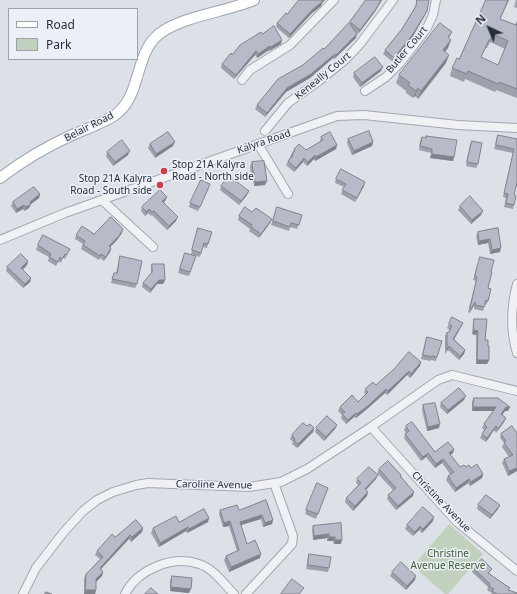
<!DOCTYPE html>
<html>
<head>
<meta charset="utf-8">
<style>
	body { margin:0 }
	#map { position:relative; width:517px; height:594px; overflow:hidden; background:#dce0e7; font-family:"Noto Sans",sans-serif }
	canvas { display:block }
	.legend { position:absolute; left:8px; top:8px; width:130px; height:52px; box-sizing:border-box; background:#eceff5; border:1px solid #9da1ab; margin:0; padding:5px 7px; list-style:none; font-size:12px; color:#262d3d }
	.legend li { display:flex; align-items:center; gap:8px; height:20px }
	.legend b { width:20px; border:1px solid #9da1ab }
	.north { position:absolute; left:469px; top:8px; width:40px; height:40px; -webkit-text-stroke:3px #eceff5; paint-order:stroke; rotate:316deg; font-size:11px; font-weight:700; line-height:16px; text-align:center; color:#262d3d }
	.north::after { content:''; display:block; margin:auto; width:14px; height:18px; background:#262d3d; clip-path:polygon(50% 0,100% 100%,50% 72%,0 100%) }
</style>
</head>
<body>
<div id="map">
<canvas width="517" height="594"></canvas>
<ul class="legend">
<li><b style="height:5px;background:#fff"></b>Road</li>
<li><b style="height:11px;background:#c1d1bd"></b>Park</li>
</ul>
<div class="north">N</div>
</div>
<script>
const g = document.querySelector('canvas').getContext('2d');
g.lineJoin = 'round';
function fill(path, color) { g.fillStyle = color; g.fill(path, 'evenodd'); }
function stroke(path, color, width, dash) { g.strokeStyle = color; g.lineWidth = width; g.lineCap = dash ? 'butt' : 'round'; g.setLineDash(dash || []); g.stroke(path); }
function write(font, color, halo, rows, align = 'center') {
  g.font = font + ' "Noto Sans",sans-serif'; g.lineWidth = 3; g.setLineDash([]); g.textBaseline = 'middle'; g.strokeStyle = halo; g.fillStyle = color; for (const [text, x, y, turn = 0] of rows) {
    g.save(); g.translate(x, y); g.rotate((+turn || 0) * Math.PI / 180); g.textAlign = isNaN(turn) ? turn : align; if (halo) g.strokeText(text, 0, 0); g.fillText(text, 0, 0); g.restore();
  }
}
fill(new Path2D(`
	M 449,524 L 483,554 L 448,594 L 445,594 L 413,566 Z`), '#c1d1bd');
const minor = new Path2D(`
	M 242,80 L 250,70 L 290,45 L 334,0
	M 365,91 L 386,77 L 400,63 L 427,28 L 433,15 L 436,0
	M 265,131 L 288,103 L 319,81 L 346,59 L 360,44 L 393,0
	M 258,144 L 288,194
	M 102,200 L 153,247
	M 0,240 L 65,213 L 337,116 L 364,115 L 458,125 L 517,128
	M 517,284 C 511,307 510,330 517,353
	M 371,427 L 457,522 L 517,571
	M 23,594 L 36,568 L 63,533 L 83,511 L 97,500 L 113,492 L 136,485 L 148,483 L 249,487 L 281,482 L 307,469 L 371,427 L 438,380 L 452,375 L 517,391
	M 125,594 C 138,569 173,555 199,564 C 213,568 224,584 234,594
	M 246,594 L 292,544 L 293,536 L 274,483`);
const major = new Path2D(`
	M 0,178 C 21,162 46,147 70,136 C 83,130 104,123 115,115 C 142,96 134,54 159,34 C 182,16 226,12 254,0`);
stroke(minor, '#a2a7b1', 10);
stroke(major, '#9ca3b3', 12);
stroke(minor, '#eff1f5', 8);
stroke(major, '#fff', 10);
fill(new Path2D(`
	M 366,0 L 382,0 L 374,13 L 358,34 L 355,31 L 356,38 L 334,59 L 333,58 L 310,78 L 286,92 L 265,117 L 255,109 L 257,105 L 303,65 L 324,49 L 350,24 L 350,22 Z
	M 417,0 L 429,0 L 425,15 L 412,38 L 393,62 L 383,54 L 385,50 L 402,29 L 415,7 Z
	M 516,0 L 517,0 L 517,8 L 514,7 Z
	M 322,3 L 321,6 L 311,14 L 289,38 L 276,27 L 277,23 L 287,14 Z
	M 500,19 L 516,25 L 517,22 L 517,98 L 496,90 L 495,92 L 465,79 L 464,82 L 450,76 L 452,68 L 459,59 ZM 490,42 L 505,49 L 498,65 L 481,57 L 486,48 L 487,48 Z
	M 452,32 L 449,38 L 448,48 L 445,52 L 446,63 L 418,99 L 415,96 L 413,98 L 406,93 L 406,91 L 396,83 L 399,75 Z
	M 262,34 L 281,44 L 269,51 L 269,50 L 257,58 L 255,55 L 234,79 L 221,68 L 222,64 L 232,55 Z
	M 381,71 L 360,87 L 353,77 L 354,73 Z
	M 498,135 L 517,139 L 517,187 L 516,186 L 514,195 L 514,205 L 513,209 L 504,207 L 506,198 L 503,197 L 513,153 L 494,149 Z
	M 321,137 L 337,145 L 336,149 L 315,161 L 314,159 L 307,166 L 303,162 L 294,172 L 286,165 L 294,149 L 306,150 L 320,142 L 320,141 Z
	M 422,137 L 454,157 L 453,161 L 430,158 L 431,153 L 419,150 L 420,141 Z
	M 348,139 L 373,142 L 372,146 L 352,155 L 347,143 Z
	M 472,141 L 478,164 L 476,168 L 466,166 L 470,145 Z
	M 150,144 L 173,146 L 155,158 L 148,148 Z
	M 107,152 L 128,155 L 113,166 L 106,156 Z
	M 252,162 L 265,185 L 254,186 L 253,176 L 251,176 L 250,166 Z
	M 336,179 L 364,186 L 355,202 L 341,194 L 344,187 L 335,183 Z
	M 221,186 L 247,195 L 239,205 L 220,190 Z
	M 209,188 L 198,211 L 189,207 L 190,203 Z
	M 40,194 L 39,198 L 31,204 L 29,208 L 24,211 L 23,209 L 16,213 L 11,206 L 13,202 Z
	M 167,197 L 165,201 L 163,203 L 176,221 L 167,230 L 152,215 L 151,216 L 148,213 L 145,216 L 141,211 L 142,207 Z
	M 460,206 L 481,215 L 471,224 L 458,210 Z
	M 277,207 L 302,215 L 297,229 L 290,227 L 289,231 L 271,225 Z
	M 252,212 L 272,219 L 270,223 L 259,238 L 249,231 L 250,229 L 238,220 L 239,216 Z
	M 198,228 L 208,244 L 207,248 L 203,247 L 200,257 L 191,254 Z
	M 498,228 L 500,252 L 490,254 L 488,243 L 478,245 L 476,236 L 478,232 Z
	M 122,233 L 117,240 L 110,247 L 111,248 L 110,252 L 104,261 L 100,258 L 99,260 L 81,249 L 83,244 L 75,239 L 76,235 Z
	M 38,245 L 70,249 L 65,259 L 63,258 L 61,263 L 59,261 L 56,266 L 48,261 L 49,257 L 36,250 Z
	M 185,253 L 196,256 L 189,276 L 178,273 Z
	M 120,256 L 137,284 L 135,288 L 111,283 L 114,273 L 116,273 Z
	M 480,257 L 491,272 L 488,288 L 488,301 L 486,305 L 485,304 L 483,311 L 474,309 L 474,306 L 470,313 L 468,312 L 476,281 L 473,280 Z
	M 28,261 L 27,265 L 23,270 L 31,278 L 30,282 L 23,288 L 6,271 L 7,267 Z
	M 152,264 L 165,280 L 163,284 L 157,284 L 150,293 L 142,287 L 143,283 L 151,274 L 151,268 Z
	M 474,319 L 485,340 L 489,360 L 487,364 L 476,364 L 476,335 L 472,334 L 473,323 Z
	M 463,323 L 461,327 L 454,339 L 465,350 L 464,354 L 459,360 L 448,350 L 445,354 L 445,336 L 447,332 L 448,333 L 450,330 L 447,328 L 449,324 Z
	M 427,337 L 437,357 L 436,361 L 431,360 L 430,361 L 421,359 Z
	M 420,366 L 410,378 L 407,375 L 387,395 L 385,393 L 367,409 L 356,418 L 354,417 L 346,424 L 341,418 L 342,415 L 338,411 L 340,407 L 358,402 L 366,394 L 364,393 L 365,389 L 376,385 Z
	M 474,398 L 510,407 L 508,411 L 505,411 L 502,415 L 506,418 L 504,422 L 496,433 L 494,430 L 486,442 L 480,438 L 484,430 L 482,428 L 484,424 L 493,411 L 472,411 L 472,402 Z
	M 464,400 L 447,414 L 440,407 L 441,403 Z
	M 423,405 L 439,428 L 427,431 L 422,410 Z
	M 337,425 L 335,429 L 324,441 L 315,432 L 316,428 Z
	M 307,426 L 314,428 L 313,432 L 297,448 L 292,444 L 293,442 L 290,439 L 292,435 Z
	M 406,426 L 435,452 L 454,449 L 453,453 L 450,455 L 460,467 L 466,467 L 471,468 L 483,474 L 482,478 L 470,486 L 468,483 L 455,492 L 446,480 L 448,476 L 450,474 L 442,463 L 435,468 L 426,457 L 421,461 L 404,438 L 405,434 L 406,433 L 404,430 Z
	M 512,426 L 517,471 L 508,476 L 502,463 L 504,459 L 509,457 L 502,447 L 504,443 L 500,438 L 501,434 Z
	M 379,469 L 401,476 L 413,496 L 396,510 L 387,499 L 388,495 L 393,490 L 377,473 Z
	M 357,479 L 376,479 L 366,490 L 367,496 L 353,511 L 345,502 L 346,498 L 358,485 L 356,483 Z
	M 317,483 L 328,488 L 316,519 L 305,514 Z
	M 266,500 L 273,520 L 272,524 L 263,527 L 261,519 L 241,525 L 247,544 L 260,558 L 229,572 L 224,560 L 226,556 L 237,551 L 229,526 L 223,527 L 219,514 L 220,510 L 239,510 Z
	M 478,505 L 500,505 L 498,509 L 490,519 L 477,509 Z
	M 433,521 L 422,533 L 419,530 L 413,536 L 405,529 L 407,525 Z
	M 179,522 L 208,522 L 187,533 L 186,531 L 159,547 L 151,533 L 153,528 Z
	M 341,523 L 341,544 L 334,544 L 333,541 L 327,541 L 327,538 L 313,540 L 312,530 L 313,526 Z
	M 143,528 L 142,532 L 131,542 L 129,539 L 101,569 L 103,572 L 102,576 L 96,582 L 96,590 L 95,594 L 84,594 L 84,578 L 86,574 L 100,559 L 95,555 L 97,551 L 115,537 Z
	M 309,554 L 329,568 L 328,572 L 306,569 L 308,558 Z
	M 473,568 L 490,573 L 489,574 L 510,588 L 509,590 L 517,594 L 491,594 L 492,593 L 487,590 L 488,587 L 472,572 Z
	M 392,572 L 415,580 L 406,590 L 390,576 Z
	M 172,576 L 189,593 L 170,591 L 170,581 Z`), '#9da1ab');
fill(new Path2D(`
	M 322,0 L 325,0 L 322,3 L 321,6 L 311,14 L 289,38 L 290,34 Z
	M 381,0 L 382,0 L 374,13 L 358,34 L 360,30 Z
	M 508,0 L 509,0 L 497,26 L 500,19 Z
	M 427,11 L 425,15 L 412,38 L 393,62 L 394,58 Z
	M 357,34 L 356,38 L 334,59 L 336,55 Z
	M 282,40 L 281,44 L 269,51 L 271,47 Z
	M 451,40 L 448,48 L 440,58 L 443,50 Z
	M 270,46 L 269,50 L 257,58 L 258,54 Z
	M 256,51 L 255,55 L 234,79 L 236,75 Z
	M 335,54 L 333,58 L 310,78 L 286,92 L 265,117 L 267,113 L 287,88 Z
	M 449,55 L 446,63 L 418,99 L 421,91 Z
	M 383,67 L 381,71 L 360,87 L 362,83 Z
	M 418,88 L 415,96 L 413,98 L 416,91 Z
	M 175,142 L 173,146 L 155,158 L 156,154 Z
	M 373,142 L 372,146 L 352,155 L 354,151 Z
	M 337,145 L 336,149 L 315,161 L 316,157 Z
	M 130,151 L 128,155 L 113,166 L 115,162 Z
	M 432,154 L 454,157 L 453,161 L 430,158 Z
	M 315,155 L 314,159 L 307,166 L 308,162 Z
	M 304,158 L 303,162 L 294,172 L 296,168 Z
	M 253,172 L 254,172 L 253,176 L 251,176 Z
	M 267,181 L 265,185 L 254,186 L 255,182 Z
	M 365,182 L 364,186 L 355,202 Z
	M 249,191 L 247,195 L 239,205 L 241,201 Z
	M 40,194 L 39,198 L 31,204 L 29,208 L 24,211 L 26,207 L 30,202 Z
	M 167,197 L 165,201 L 161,205 L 162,201 Z
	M 24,205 L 23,209 L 16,213 L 17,209 Z
	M 149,209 L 148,213 L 145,216 L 147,212 Z
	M 483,211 L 481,215 L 471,224 L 472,220 Z
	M 178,217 L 176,221 L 167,230 L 169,226 Z
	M 272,219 L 270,223 L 259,238 L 261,234 Z
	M 123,229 L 122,233 L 117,240 L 107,250 L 109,246 Z
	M 490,239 L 488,243 L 478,245 L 479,241 Z
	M 111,248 L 110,252 L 104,261 L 106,257 Z
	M 501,248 L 500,252 L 490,254 L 492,250 Z
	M 28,261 L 27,265 L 20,272 L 21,268 Z
	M 31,278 L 30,282 L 23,288 L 25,284 Z
	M 159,280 L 165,280 L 163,284 L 157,284 L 150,293 L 151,289 Z
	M 463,323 L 461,327 L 452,343 L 453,339 Z
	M 474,330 L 478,331 L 476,335 L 472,334 Z
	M 465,350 L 464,354 L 459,360 L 460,356 Z
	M 477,360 L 489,360 L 487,364 L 476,364 Z
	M 421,362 L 420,366 L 410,378 L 411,374 Z
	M 409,371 L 407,375 L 387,395 L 388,391 Z
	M 386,389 L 385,393 L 367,409 L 356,418 L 357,414 Z
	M 466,396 L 464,400 L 447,414 L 448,410 Z
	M 473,407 L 496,407 L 495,411 L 472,411 Z
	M 506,407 L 510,407 L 508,411 L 505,411 L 500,418 L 501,414 Z
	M 356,413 L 354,417 L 346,424 L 348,420 Z
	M 506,418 L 504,422 L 496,433 L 498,429 Z
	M 440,424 L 439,428 L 427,431 L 428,427 Z
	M 337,425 L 335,429 L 324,441 L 326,437 Z
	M 496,426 L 494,430 L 486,442 L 487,438 Z
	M 314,428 L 313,432 L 297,448 L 298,444 Z
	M 454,449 L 453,453 L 448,457 L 449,453 Z
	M 428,453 L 426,457 L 421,461 L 423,457 Z
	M 443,459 L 442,463 L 435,468 L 436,464 Z
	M 517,468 L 517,471 L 508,476 L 509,471 Z
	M 483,474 L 482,478 L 470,486 L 471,482 Z
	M 378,475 L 376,479 L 363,493 L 365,489 Z
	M 469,479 L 468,483 L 455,492 L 456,488 Z
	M 368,492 L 367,496 L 353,511 L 355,506 Z
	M 414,492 L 413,496 L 396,510 L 398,506 Z
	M 500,505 L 498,509 L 490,519 L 492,515 Z
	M 262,515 L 261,519 L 238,526 L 240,522 Z
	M 434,517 L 433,521 L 422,533 L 423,529 Z
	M 209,518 L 208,522 L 187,533 L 189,529 Z
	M 273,520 L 272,524 L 263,527 L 265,523 Z
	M 230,521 L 229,526 L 223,527 L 224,523 Z
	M 420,526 L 419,530 L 413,536 L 415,532 Z
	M 188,527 L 186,531 L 159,547 L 160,543 Z
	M 143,528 L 142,532 L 131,542 L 132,537 Z
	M 329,534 L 327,538 L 313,540 L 314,536 Z
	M 130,535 L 129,539 L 98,572 L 100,568 Z
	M 329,537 L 335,537 L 333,541 L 327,541 Z
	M 335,540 L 342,540 L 341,544 L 334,544 Z
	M 261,554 L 260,558 L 229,572 L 231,567 Z
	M 103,572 L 102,576 L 95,583 L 96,579 Z
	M 416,576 L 415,580 L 406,590 L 407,586 Z
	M 171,587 L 191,589 L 189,593 L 170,591 Z
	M 85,590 L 96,590 L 95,594 L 84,594 Z`), '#80838b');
const building = new Path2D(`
	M 299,0 L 322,0 L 322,2 L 312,10 L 290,34 L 277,23 L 286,13 L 287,14 Z
	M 366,0 L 381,0 L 376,9 L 360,30 L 350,22 Z
	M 417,0 L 429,0 L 427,11 L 413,34 L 394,58 L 385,50 L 402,29 L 416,6 Z
	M 486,0 L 508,0 L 500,19 L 516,25 L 517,22 L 517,89 L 499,82 L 498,84 L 468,71 L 467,74 L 452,68 L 457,58 L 459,59 ZM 493,34 L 508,41 L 498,65 L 481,57 L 489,40 L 490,40 Z
	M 349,23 L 357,34 L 336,55 L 335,54 L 311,74 L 287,88 L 267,113 L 257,105 L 278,79 L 303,65 L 323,48 L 324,49 Z
	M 440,23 L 452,32 L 448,37 L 451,40 L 443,50 L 449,55 L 421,91 L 418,88 L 416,91 L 408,85 L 410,83 L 399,75 Z
	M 274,26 L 282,40 L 271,47 L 270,46 L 258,54 L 256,51 L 236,75 L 222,64 L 231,53 L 232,55 L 240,45 L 261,32 L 262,34 Z
	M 375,57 L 383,67 L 362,83 L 354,73 Z
	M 369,131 L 373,142 L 354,151 L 348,139 Z
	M 168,132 L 175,142 L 156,154 L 150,144 Z
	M 330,132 L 337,145 L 316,157 L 315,155 L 308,162 L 304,158 L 296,168 L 288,161 L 293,156 L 292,155 L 295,150 L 294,149 L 299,144 L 306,150 L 323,140 L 321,137 Z
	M 498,135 L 517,139 L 517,182 L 514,195 L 516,196 L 514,205 L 506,203 L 508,194 L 504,193 L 514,149 L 496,145 Z
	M 426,136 L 457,140 L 454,157 L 432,154 L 432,149 L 420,146 L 422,137 L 426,138 Z
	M 122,140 L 130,151 L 115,162 L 107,152 Z
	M 472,141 L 482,143 L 478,164 L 467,162 Z
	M 264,161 L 267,181 L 255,182 L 254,172 L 253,172 L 252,162 Z
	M 341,169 L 365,182 L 357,198 L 342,190 L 346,184 L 336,179 Z
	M 229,176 L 249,191 L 241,201 L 221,186 Z
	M 201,180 L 210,184 L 200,207 L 190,203 Z
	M 34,187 L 40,194 L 30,202 L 31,204 L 26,207 L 24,205 L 17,209 L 13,202 Z
	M 160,190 L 167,197 L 162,201 L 178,217 L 169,226 L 154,211 L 152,212 L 149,209 L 147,212 L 142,207 Z
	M 470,196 L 483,211 L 472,220 L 460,206 Z
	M 245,207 L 252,212 L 256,208 L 272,219 L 261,234 L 251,227 L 252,225 L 239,216 Z
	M 277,207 L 302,215 L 299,225 L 291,223 L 290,227 L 273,221 Z
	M 111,217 L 123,229 L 119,236 L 109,246 L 111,248 L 106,257 L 101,254 L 100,256 L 83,245 L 85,241 L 76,235 L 82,226 L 94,234 Z
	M 198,228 L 212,232 L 208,244 L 204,243 L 201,253 L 192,250 Z
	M 498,228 L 501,248 L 492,250 L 490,239 L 479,241 L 478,232 Z
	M 43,235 L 70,249 L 66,255 L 65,254 L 62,259 L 60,257 L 58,262 L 49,257 L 51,254 L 38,245 Z
	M 185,253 L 196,256 L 190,272 L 180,269 Z
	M 21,254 L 28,261 L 21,268 L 31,278 L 25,284 L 7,267 Z
	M 120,256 L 142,261 L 137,284 L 112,279 L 114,273 L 117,273 Z
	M 480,257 L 494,260 L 491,272 L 492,272 L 488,288 L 491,289 L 488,301 L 486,300 L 484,307 L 475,305 L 475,302 L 471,309 L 470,308 L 477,277 L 475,276 Z
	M 152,264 L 164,264 L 165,280 L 159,280 L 151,289 L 143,283 L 152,272 Z
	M 452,317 L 463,323 L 453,339 L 465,350 L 460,356 L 449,346 L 447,350 L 447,332 L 448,333 L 452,326 L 449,324 Z
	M 474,319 L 487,319 L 485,340 L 488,340 L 488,346 L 489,346 L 489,360 L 477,360 L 478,331 L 474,330 Z
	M 427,337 L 442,341 L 437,357 L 432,356 L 432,357 L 423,355 Z
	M 409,352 L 421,362 L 411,374 L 409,371 L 388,391 L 386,389 L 369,405 L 357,414 L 356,413 L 348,420 L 342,414 L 345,412 L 340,407 L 352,395 L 358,402 L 368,392 L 365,389 L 373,382 L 376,385 L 394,369 Z
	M 459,388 L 466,396 L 448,410 L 441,403 Z
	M 474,398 L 498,398 L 510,407 L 506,407 L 501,414 L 506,418 L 498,429 L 496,426 L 487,438 L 482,434 L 487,427 L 484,424 L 496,407 L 473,407 Z
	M 435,403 L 440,424 L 428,427 L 423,405 Z
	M 327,416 L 337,425 L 326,437 L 316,428 Z
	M 412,422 L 435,452 L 448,442 L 454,449 L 449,453 L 460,467 L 464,465 L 466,467 L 469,465 L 471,468 L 477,464 L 483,474 L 471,482 L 469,479 L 456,488 L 448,476 L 454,472 L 443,459 L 436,464 L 428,453 L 423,457 L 405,434 L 409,431 L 406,426 Z
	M 303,423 L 307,426 L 310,424 L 314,428 L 298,444 L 294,440 L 295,439 L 292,435 Z
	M 512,426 L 517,433 L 517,468 L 509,471 L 504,459 L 513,455 L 504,443 L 506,441 L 501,434 Z
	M 388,461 L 401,475 L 400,476 L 414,492 L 398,506 L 388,495 L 396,488 L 379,469 Z
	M 369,467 L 378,475 L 365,489 L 368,492 L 355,506 L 346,498 L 361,483 L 357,479 Z
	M 317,483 L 328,488 L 318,514 L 306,510 Z
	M 486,495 L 500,505 L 492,515 L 478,505 Z
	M 266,500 L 273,520 L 265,523 L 262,515 L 240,522 L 247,544 L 255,540 L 261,554 L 231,567 L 226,556 L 239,550 L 230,521 L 224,523 L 220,510 L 237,505 L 239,510 Z
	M 423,507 L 434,517 L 423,529 L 420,526 L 415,532 L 407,525 Z
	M 204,509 L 209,518 L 189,529 L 188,527 L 160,543 L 153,528 L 176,516 L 179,522 Z
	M 136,520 L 143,528 L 132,537 L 130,535 L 100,568 L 103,572 L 96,579 L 96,590 L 85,590 L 86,574 L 103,557 L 97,551 L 112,534 L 115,537 Z
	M 341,523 L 342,540 L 335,540 L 335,537 L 329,537 L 329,534 L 314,536 L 313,526 Z
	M 309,554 L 331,557 L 329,568 L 308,565 Z
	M 482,559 L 492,569 L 488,573 L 510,588 L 508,590 L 517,593 L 517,594 L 497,594 L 492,591 L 494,589 L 489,586 L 490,584 L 473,568 Z
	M 401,562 L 416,576 L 407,586 L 392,572 Z
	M 172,576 L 192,578 L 191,589 L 171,587 Z
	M 292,579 L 304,588 L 299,594 L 281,594 Z
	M 151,588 L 158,594 L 145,594 Z
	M 46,592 L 52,594 L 45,594 Z`);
fill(building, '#b7bbc7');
stroke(building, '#80838b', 1);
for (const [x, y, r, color] of [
	[164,171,4,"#d03d48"],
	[160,185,4,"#d03d48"]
]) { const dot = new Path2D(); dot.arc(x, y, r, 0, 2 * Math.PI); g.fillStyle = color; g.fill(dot); stroke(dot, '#eceff5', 1.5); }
write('10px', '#262d3d', '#eceff5', [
	["Butler Court",407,50,-50],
	["Keneally Court",323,76,-39],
	["Belair Road",89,127,-27],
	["Kalyra Road",264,142,-19],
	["Caroline Avenue",214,485,1],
	["Christine Avenue",441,502,46]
]);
write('10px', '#262d3d', '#eceff5', [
	["Stop 21A Kalyra",172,165],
	["Road - North side",172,177],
	["Stop 21A Kalyra",152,179,"right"],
	["Road - South side",152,191,"right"]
], 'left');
write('10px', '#375933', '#eceff5', [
	["Christine",448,554],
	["Avenue Reserve",448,566]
]);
</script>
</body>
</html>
